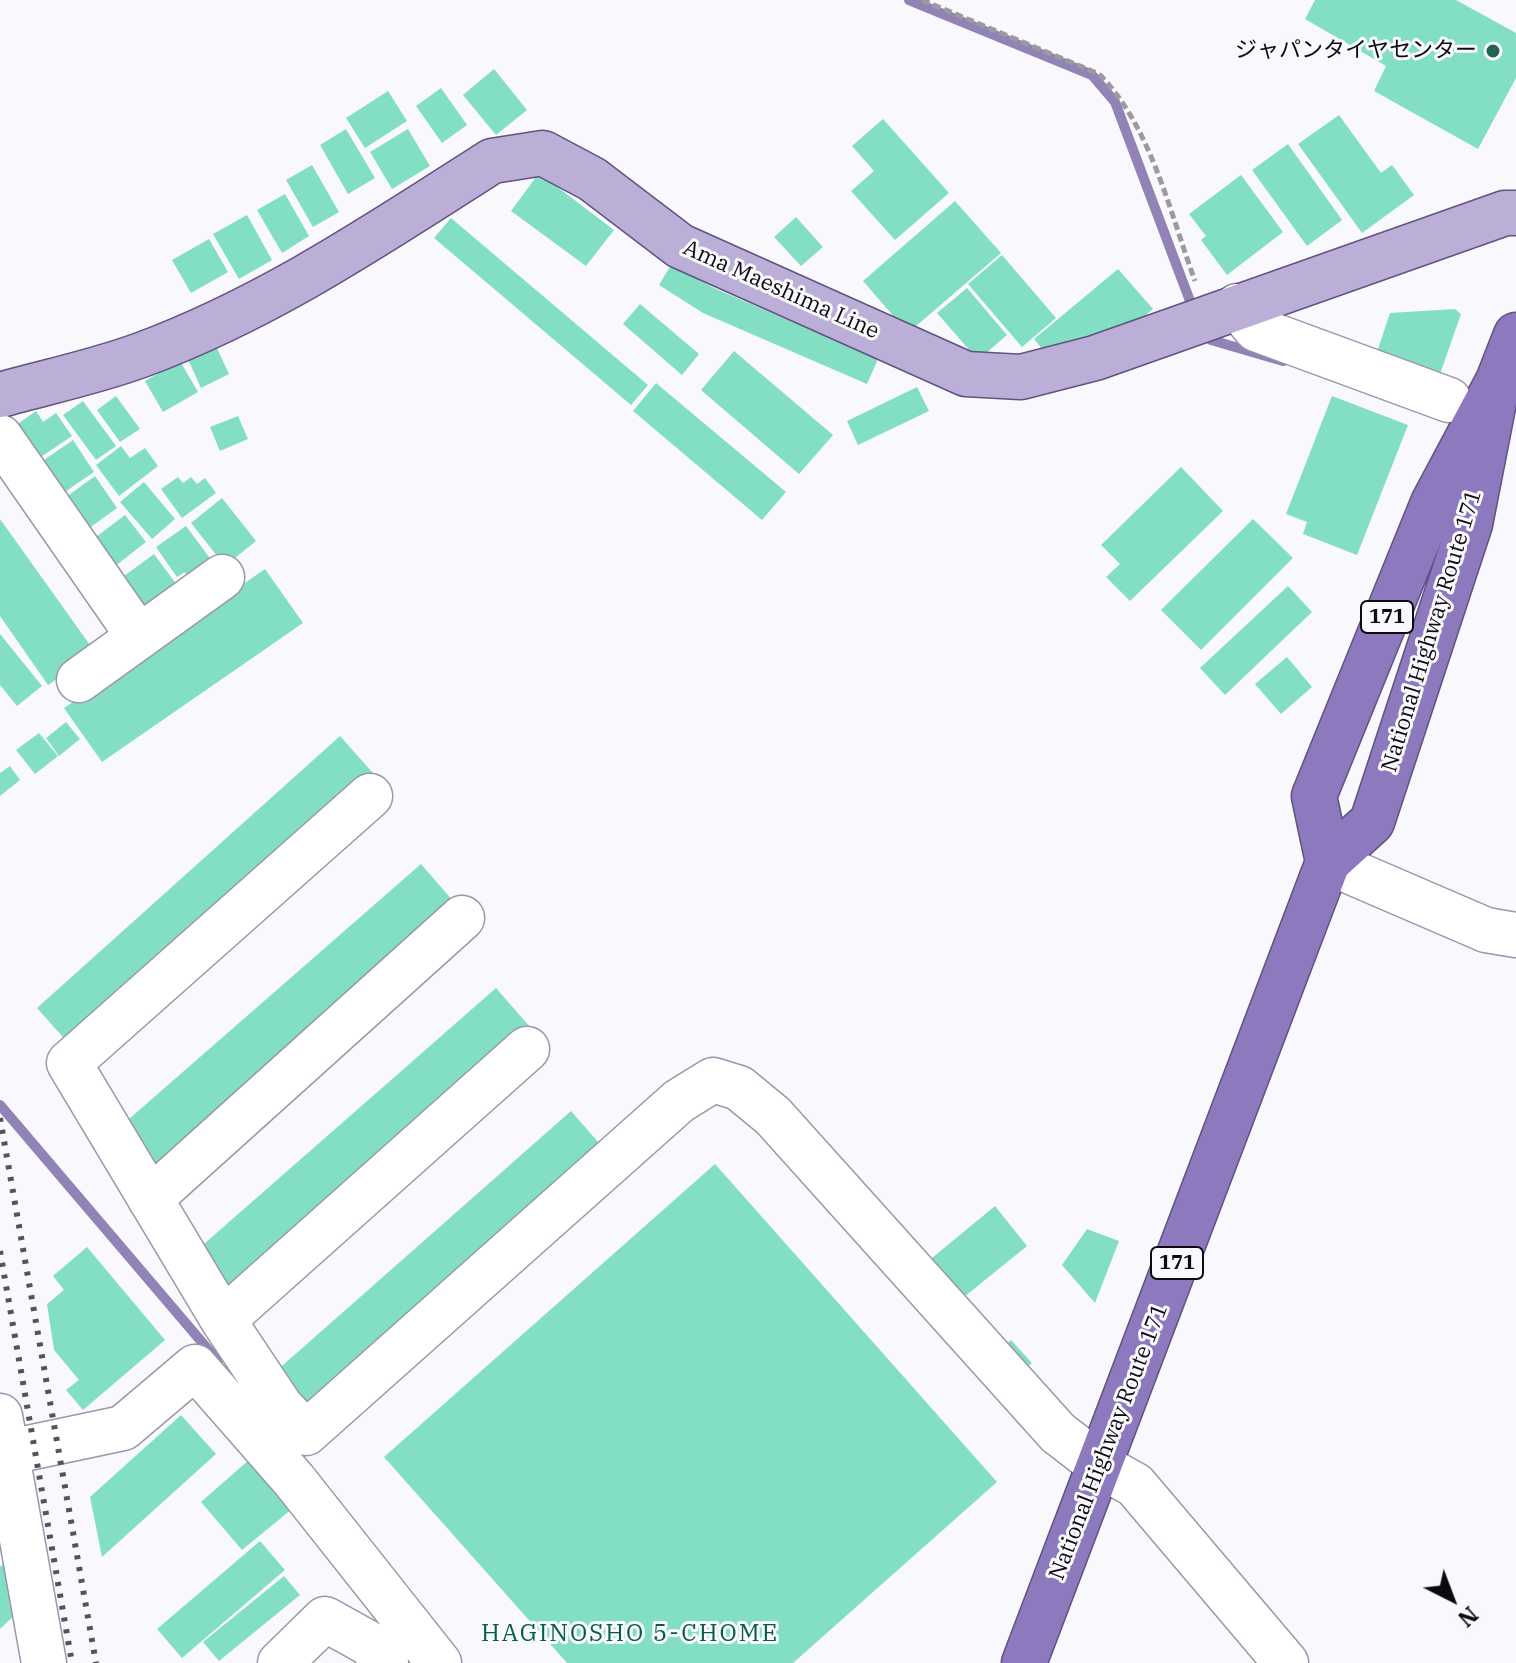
<!DOCTYPE html>
<html>
<head>
<meta charset="utf-8">
<style>
	body { margin:0 }
	#map { position:relative; width:1516px; height:1663px; overflow:hidden; background:#f9f8fc; font-family:"IBM Plex Serif",serif }
	canvas { display:block }
	.north { position:absolute; left:1412px; top:1559px; width:80px; height:80px; -webkit-text-stroke:6px #f9f8fc; paint-order:stroke; rotate:138deg; font-size:22px; font-weight:700; line-height:32px; text-align:center; color:#0c0a11 }
	.north::after { content:''; display:block; margin:auto; width:28px; height:36px; background:#0c0a11; clip-path:polygon(50% 0,100% 100%,50% 72%,0 100%) }
</style>
</head>
<body>
<div id="map">
<canvas width="1516" height="1663"></canvas>
<div class="north">N</div>
</div>
<script>
const g = document.querySelector('canvas').getContext('2d');
g.lineJoin = 'round';
function stroke(path, color, width, dash) { g.strokeStyle = color; g.lineWidth = width; g.lineCap = dash ? 'butt' : 'round'; g.setLineDash(dash || []); g.stroke(path); }
function fill(path, color) { g.fillStyle = color; g.fill(path, 'evenodd'); }
function write(font, color, halo, rows, align = 'center') {
  g.font = font + ' "IBM Plex Serif","Noto Sans JP",serif'; g.lineWidth = 6; g.setLineDash([]); g.textBaseline = 'middle'; g.strokeStyle = halo; g.fillStyle = color; for (const [text, x, y, turn = 0] of rows) {
    g.save(); g.translate(x, y); g.rotate((+turn || 0) * Math.PI / 180); g.textAlign = isNaN(turn) ? turn : align; if (halo) g.strokeText(text, 0, 0); g.fillText(text, 0, 0); g.restore();
  }
}
stroke(new Path2D(`
	M 909,0 L 1092,75 L 1115,102 L 1190,301
	M 1211,340 L 1283,361
	M 0,1105 L 218,1361`), '#9183b6', 10);
fill(new Path2D(`
	M 1315,0 L 1456,0 L 1516,33 L 1516,78 L 1478,149 L 1374,91 L 1386,66 L 1305,19 Z
	M 494,69 L 527,110 L 496,135 L 463,95 Z
	M 441,88 L 467,125 L 442,143 L 416,106 Z
	M 388,91 L 407,121 L 365,148 L 346,118 Z
	M 1339,115 L 1381,173 L 1392,165 L 1414,195 L 1362,233 L 1298,144 Z
	M 883,119 L 949,193 L 895,240 L 851,191 L 874,171 L 852,146 Z
	M 346,129 L 375,178 L 348,194 L 320,145 Z
	M 408,129 L 430,166 L 392,189 L 370,152 Z
	M 1288,144 L 1342,220 L 1307,246 L 1252,170 Z
	M 312,165 L 339,212 L 313,227 L 286,180 Z
	M 539,173 L 614,230 L 586,266 L 511,211 Z
	M 1241,175 L 1283,232 L 1227,275 L 1201,240 L 1206,236 L 1189,214 Z
	M 285,194 L 309,236 L 282,253 L 257,210 Z
	M 955,201 L 1001,253 L 908,333 L 863,281 Z
	M 247,215 L 272,260 L 239,279 L 213,234 Z
	M 796,217 L 823,247 L 801,266 L 774,237 Z
	M 451,218 L 648,385 L 631,405 L 434,238 Z
	M 209,239 L 228,272 L 191,293 L 172,260 Z
	M 1002,255 L 1056,318 L 1022,347 L 968,284 Z
	M 671,265 L 716,289 L 878,359 L 867,384 L 703,313 L 659,285 Z
	M 1118,269 L 1153,309 L 1110,345 L 1052,361 L 1034,339 Z
	M 967,288 L 1007,335 L 978,360 L 937,313 Z
	M 640,304 L 699,354 L 682,375 L 623,324 Z
	M 1455,309 L 1461,314 L 1439,377 L 1376,355 L 1390,313 Z
	M 215,344 L 229,374 L 201,388 L 187,357 Z
	M 734,351 L 833,435 L 799,474 L 701,390 Z
	M 180,361 L 198,392 L 163,412 L 145,381 Z
	M 656,383 L 786,492 L 762,520 L 633,411 Z
	M 917,387 L 929,411 L 858,445 L 847,421 Z
	M 116,396 L 140,429 L 120,442 L 97,410 Z
	M 1332,396 L 1408,425 L 1357,555 L 1303,534 L 1307,522 L 1286,514 Z
	M 83,401 L 116,446 L 96,460 L 63,415 Z
	M 36,411 L 43,422 L 56,413 L 72,436 L 35,461 L 12,428 Z
	M 238,416 L 248,439 L 220,451 L 210,427 Z
	M 73,440 L 94,472 L 59,496 L 38,464 Z
	M 121,446 L 130,458 L 145,448 L 158,466 L 119,496 L 96,465 Z
	M 1181,467 L 1223,511 L 1130,601 L 1106,577 L 1120,564 L 1101,545 Z
	M 95,476 L 117,508 L 88,529 L 66,497 Z
	M 178,477 L 183,483 L 191,477 L 197,484 L 205,478 L 216,493 L 182,518 L 161,489 Z
	M 144,482 L 175,519 L 152,539 L 120,502 Z
	M 222,498 L 256,541 L 225,566 L 191,523 Z
	M 125,515 L 146,542 L 114,567 L 92,540 Z
	M 0,519 L 95,652 L 48,685 L 0,616 Z
	M 1253,519 L 1293,558 L 1201,650 L 1161,610 Z
	M 186,526 L 215,565 L 191,581 L 185,572 L 177,577 L 156,547 Z
	M 154,554 L 180,589 L 156,607 L 151,600 L 145,605 L 124,576 Z
	M 265,569 L 303,623 L 102,762 L 64,708 Z
	M 1288,586 L 1312,612 L 1225,695 L 1200,668 Z
	M 0,634 L 42,686 L 17,706 L 0,685 Z
	M 1287,657 L 1312,687 L 1281,714 L 1255,684 Z
	M 66,722 L 80,739 L 59,756 L 46,738 Z
	M 39,733 L 58,756 L 35,774 L 16,750 Z
	M 340,736 L 373,773 L 70,1045 L 37,1008 Z
	M 10,766 L 20,780 L 0,796 L 0,773 Z
	M 421,864 L 454,902 L 146,1171 L 113,1133 Z
	M 496,988 L 530,1027 L 222,1297 L 188,1258 Z
	M 571,1111 L 606,1151 L 310,1413 L 274,1373 Z
	M 715,1164 L 997,1482 L 793,1663 L 567,1663 L 384,1457 Z
	M 995,1206 L 1027,1246 L 964,1297 L 932,1258 Z
	M 1087,1229 L 1119,1241 L 1095,1303 L 1062,1265 Z
	M 87,1247 L 165,1340 L 83,1410 L 66,1390 L 79,1380 L 54,1350 L 47,1304 L 64,1290 L 53,1276 Z
	M 1011,1340 L 1032,1363 L 1023,1370 L 1003,1347 Z
	M 181,1415 L 216,1454 L 102,1557 L 90,1497 Z
	M 250,1459 L 292,1509 L 242,1550 L 201,1502 Z
	M 260,1541 L 285,1570 L 182,1658 L 157,1629 Z
	M 5,1562 L 17,1613 L 0,1629 L 0,1567 Z
	M 284,1576 L 300,1595 L 219,1661 L 203,1642 Z`), '#83dfc4');
const minor = new Path2D(`
	M 1237,306 L 1256,329 L 1449,400
	M 0,437 L 139,637
	M 79,680 L 222,577
	M 370,796 L 69,1063 L 223,1320 L 281,1407 L 306,1433 L 679,1101 L 713,1080 L 739,1088 L 773,1116 L 1058,1433 L 1101,1466 L 1135,1485 L 1286,1663
	M 1328,862 L 1486,930 L 1516,935
	M 150,1199 L 462,918
	M 223,1320 L 527,1049
	M 0,1416 L 44,1663
	M 0,1454 L 123,1428 L 195,1367 L 294,1480 L 439,1663
	M 280,1663 L 325,1619 L 370,1644 L 386,1663`);
const major = new Path2D(`
	M 0,395 C 46,382 95,372 141,355 C 268,308 378,234 492,161 L 543,153 L 592,179 L 680,246 L 966,374 L 1021,377 L 1095,358 L 1505,213 L 1516,213`);
const highway = new Path2D(`
	M 1328,862 L 1314,796 L 1433,503 L 1498,381 L 1516,335
	M 1024,1663 L 1328,862 L 1372,822 L 1470,524 L 1498,381`);
stroke(minor, '#9b96aa', 47);
stroke(major, '#605281', 47);
stroke(highway, '#605281', 47);
stroke(new Path2D(`
	M 922,0 L 1099,74 C 1151,126 1170,213 1195,281`), '#9c9a9f', 5, [8, 4]);
stroke(minor, '#fff', 44);
stroke(major, '#bbafd7', 44);
stroke(highway, '#8d79bd', 44);
stroke(new Path2D(`
	M 0,1118 L 96,1663
	M 0,1251 L 72,1663`), '#555359', 6, [4, 8]);
for (const [x, y, r, color] of [
	[1493,51,8,"#226454"]
]) { const dot = new Path2D(); dot.arc(x, y, r, 0, 2 * Math.PI); g.fillStyle = color; g.fill(dot); stroke(dot, '#f9f8fc', 3); }
for (const [x, y, w] of [
	[1387,617,52],
	[1177,1263,52]
]) { const box = new Path2D(); box.roundRect(x - w / 2, y - 16, w, 32, 6); g.fillStyle = '#f9f8fc'; g.fill(box); stroke(box, '#0c0a11', 2); }
write('bold 20px', '#0c0a11', null, [
	["171",1387,617],
	["171",1177,1263]
]);
write('22px', '#0c0a11', '#f9f8fc', [
	["ジャパンタイヤセンター",1477,51]
], 'right');
write('22px', '#0c0a11', '#f9f8fc', [
	["Ama Maeshima Line",781,290,24],
	["National Highway Route 171",1432,631,-73],
	["National Highway Route 171",1109,1442,-69]
]);
g.letterSpacing = '2px';
write('24px', '#045c4a', '#f9f8fc', [
	["HAGINOSHO 5-CHOME",630,1634]
]);
g.letterSpacing = '0px';
</script>
</body>
</html>
